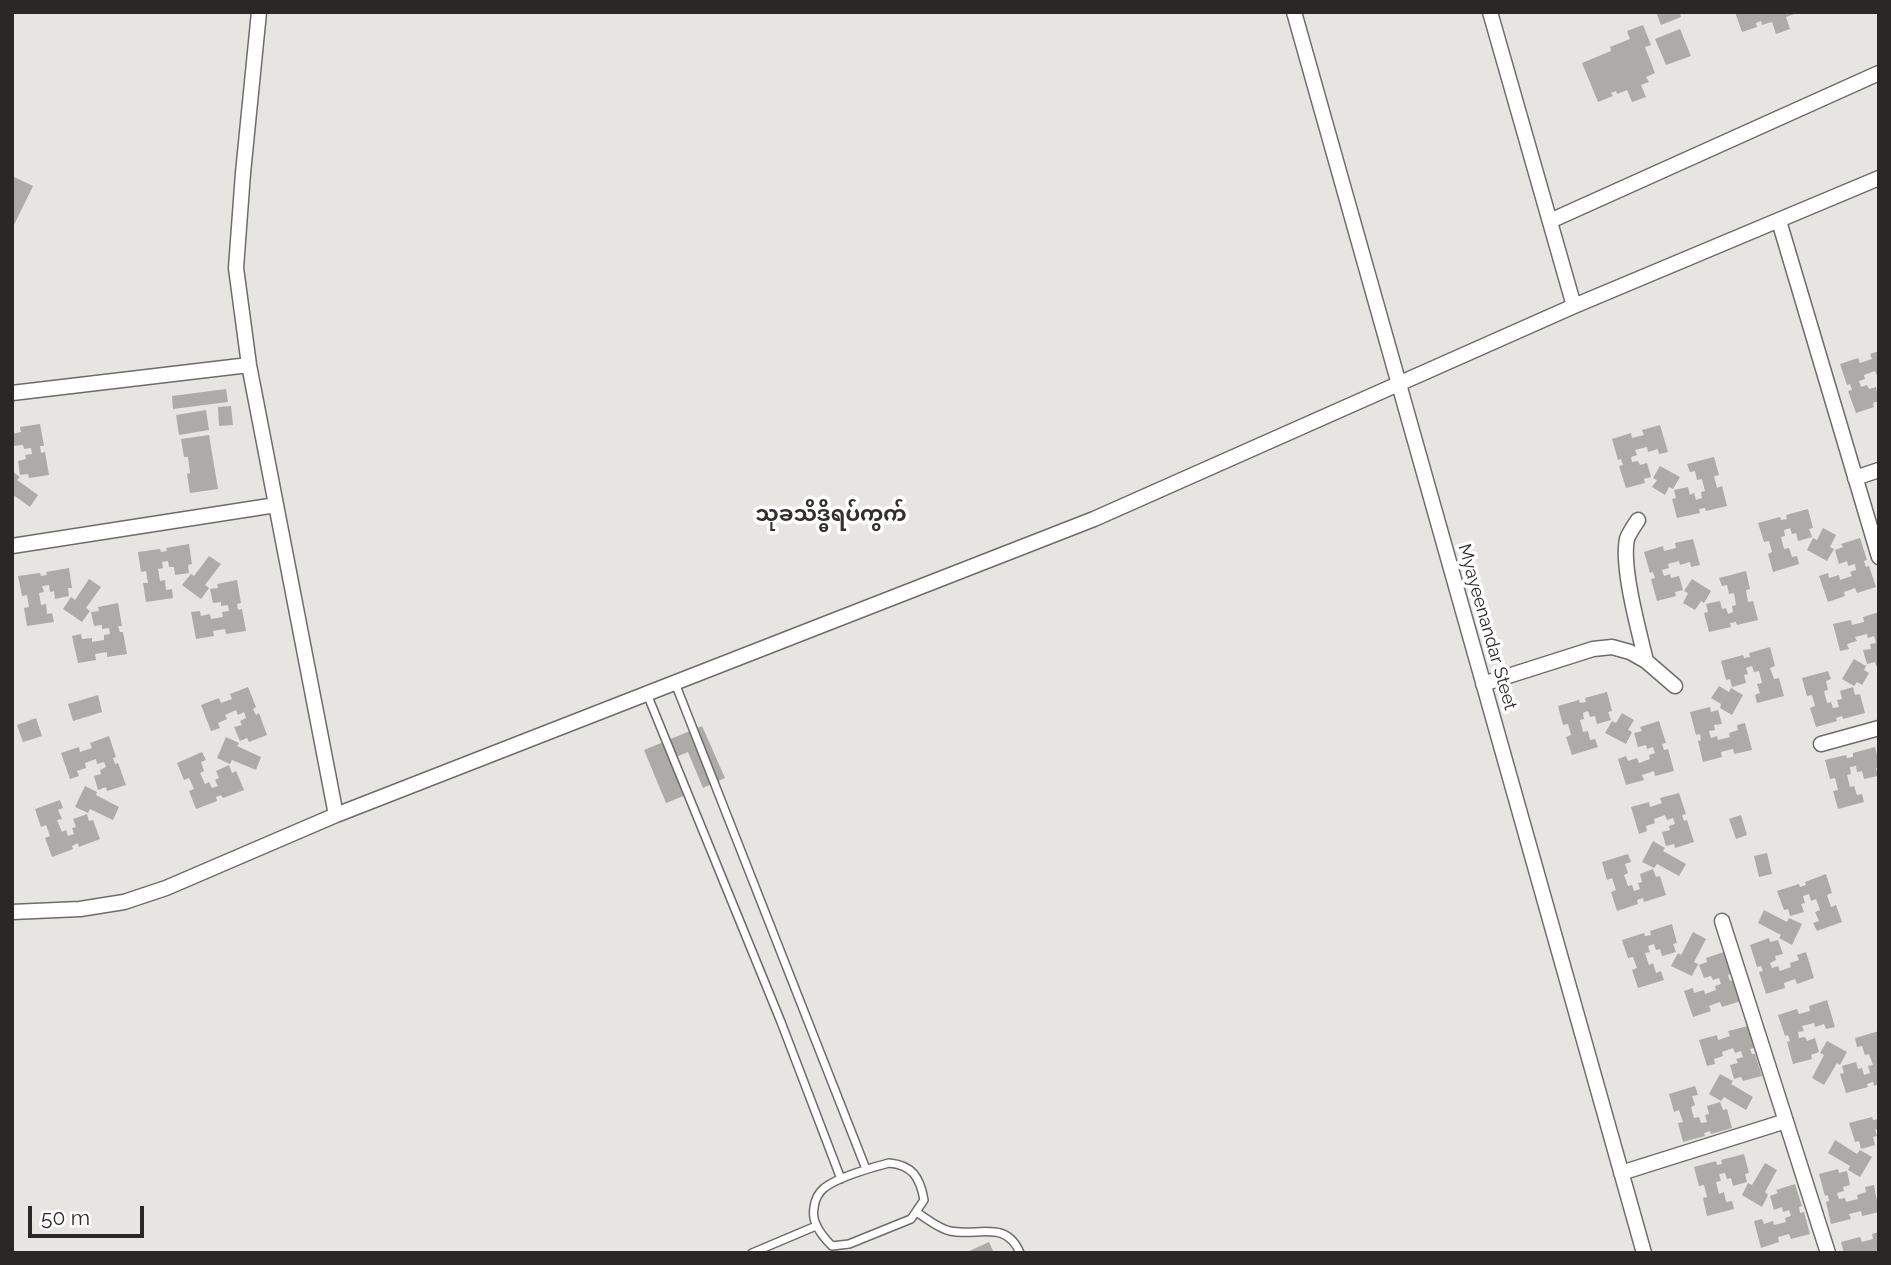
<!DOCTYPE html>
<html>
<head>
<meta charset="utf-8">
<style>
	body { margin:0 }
	#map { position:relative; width:1891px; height:1265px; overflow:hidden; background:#e6e5e2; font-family:Raleway,sans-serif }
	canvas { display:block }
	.frame { position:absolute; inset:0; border:14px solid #292827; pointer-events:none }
	.scale { position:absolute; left:28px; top:1206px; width:116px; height:32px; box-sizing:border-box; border:4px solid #292827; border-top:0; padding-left:9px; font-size:21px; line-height:24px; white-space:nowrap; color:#292827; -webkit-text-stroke:5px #fff; paint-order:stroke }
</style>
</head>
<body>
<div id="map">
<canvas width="1891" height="1265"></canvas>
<div class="frame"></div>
<div class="scale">50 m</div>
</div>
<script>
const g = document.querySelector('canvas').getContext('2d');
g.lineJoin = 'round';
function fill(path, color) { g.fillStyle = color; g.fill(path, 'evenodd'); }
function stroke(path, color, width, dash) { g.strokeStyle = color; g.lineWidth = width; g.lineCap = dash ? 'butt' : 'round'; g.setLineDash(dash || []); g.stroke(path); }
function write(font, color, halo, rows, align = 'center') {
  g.font = font + ' Raleway,"Noto Sans Myanmar",sans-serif'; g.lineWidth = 7; g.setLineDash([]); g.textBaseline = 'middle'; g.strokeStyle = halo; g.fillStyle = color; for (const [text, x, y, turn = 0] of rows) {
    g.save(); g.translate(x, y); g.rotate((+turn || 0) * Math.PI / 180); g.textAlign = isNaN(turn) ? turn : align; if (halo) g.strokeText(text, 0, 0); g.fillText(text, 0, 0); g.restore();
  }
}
fill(new Path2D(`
	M 1656,12 L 1680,12 L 1681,17 L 1661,25 Z
	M 1735,12 L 1793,12 L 1794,14 L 1786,17 L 1790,29 L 1776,34 L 1772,22 L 1762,25 L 1761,21 L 1756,23 L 1757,27 L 1742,32 Z
	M 1643,25 L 1651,45 L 1645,47 L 1655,73 L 1646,77 L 1649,82 L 1641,85 L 1646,97 L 1632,102 L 1627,90 L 1617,94 L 1616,91 L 1611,93 L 1613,96 L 1598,102 L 1582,63 L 1611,51 L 1610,47 L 1630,39 L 1627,31 Z
	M 1680,29 L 1691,56 L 1666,65 L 1655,39 Z
	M 12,176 L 33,186 L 12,229 Z
	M 1879,351 L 1879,380 L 1875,371 L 1864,375 L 1865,379 L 1859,381 L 1861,387 L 1867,385 L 1869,389 L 1876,387 L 1879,401 L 1873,403 L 1874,407 L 1856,413 L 1848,391 L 1852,390 L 1850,384 L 1847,385 L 1840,364 L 1858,358 L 1860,363 L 1872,359 L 1870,354 Z
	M 226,389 L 228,402 L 173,409 L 172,396 Z
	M 231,406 L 233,425 L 219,426 L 218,407 Z
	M 206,410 L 209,430 L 179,435 L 176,415 Z
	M 40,424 L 44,446 L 40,446 L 41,453 L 45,452 L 49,475 L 29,478 L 28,474 L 20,475 L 18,461 L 26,459 L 25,455 L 32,454 L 31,448 L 24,449 L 23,445 L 12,446 L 12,434 L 21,432 L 20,427 Z
	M 1660,425 L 1668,452 L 1659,454 L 1658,449 L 1648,452 L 1647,447 L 1635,450 L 1637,455 L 1631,457 L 1632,462 L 1638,461 L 1640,465 L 1647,463 L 1651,477 L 1644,479 L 1645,483 L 1626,488 L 1619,466 L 1623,465 L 1621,459 L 1618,460 L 1612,439 L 1631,433 L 1632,438 L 1644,435 L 1642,430 Z
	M 209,435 L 218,489 L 190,493 L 187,474 L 190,473 L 188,457 L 184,457 L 181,439 Z
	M 1714,457 L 1719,475 L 1714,476 L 1717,488 L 1722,486 L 1727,506 L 1706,511 L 1705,508 L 1699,509 L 1700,513 L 1677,518 L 1672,499 L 1676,498 L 1674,490 L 1688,487 L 1690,495 L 1694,493 L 1696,500 L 1702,498 L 1701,492 L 1705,491 L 1702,479 L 1697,480 L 1695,471 L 1690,472 L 1687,464 Z
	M 1660,466 L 1680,477 L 1673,489 L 1669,487 L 1665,495 L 1652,487 L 1657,480 L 1653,478 Z
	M 12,471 L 20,477 L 17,480 L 38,495 L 30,507 L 12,494 Z
	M 1808,509 L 1813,528 L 1809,529 L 1812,537 L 1798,541 L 1796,533 L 1792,534 L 1790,528 L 1784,530 L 1785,536 L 1781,537 L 1784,549 L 1789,548 L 1792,557 L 1797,556 L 1799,564 L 1773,572 L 1768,554 L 1772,552 L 1769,541 L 1764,542 L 1758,523 L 1780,517 L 1781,520 L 1787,519 L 1786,515 Z
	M 1823,528 L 1836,535 L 1830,547 L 1834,549 L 1827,561 L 1807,550 L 1813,538 L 1817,540 Z
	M 1860,538 L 1867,560 L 1864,561 L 1866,567 L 1869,566 L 1876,587 L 1857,593 L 1855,588 L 1844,592 L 1845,596 L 1828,602 L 1819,576 L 1828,573 L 1829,578 L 1839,575 L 1840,580 L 1852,576 L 1850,572 L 1856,570 L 1855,564 L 1848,566 L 1847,561 L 1839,564 L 1835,550 L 1843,547 L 1841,544 Z
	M 1693,539 L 1700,565 L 1691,567 L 1690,562 L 1680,565 L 1679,561 L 1668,564 L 1669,568 L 1662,570 L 1664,576 L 1670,574 L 1671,578 L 1679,576 L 1683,590 L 1675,592 L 1676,596 L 1657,601 L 1651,579 L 1655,578 L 1653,572 L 1650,573 L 1644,552 L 1663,546 L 1664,551 L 1676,548 L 1675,543 Z
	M 189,544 L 192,564 L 188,565 L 189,573 L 175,575 L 174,567 L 169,567 L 168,561 L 162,562 L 163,568 L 158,569 L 160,581 L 165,580 L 166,590 L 172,589 L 173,598 L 146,602 L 143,583 L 148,583 L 146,571 L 141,572 L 138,552 L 160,549 L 161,552 L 167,551 L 166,548 Z
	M 209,556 L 221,564 L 205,585 L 209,588 L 201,599 L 182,585 L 191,574 L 194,576 Z
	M 69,568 L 72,588 L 68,588 L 69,596 L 55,599 L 54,591 L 50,592 L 49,585 L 42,586 L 44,592 L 39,593 L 41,605 L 46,604 L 47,614 L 52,613 L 54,622 L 27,626 L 24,608 L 29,607 L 27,595 L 22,596 L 18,576 L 40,573 L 41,576 L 47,575 L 46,572 Z
	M 1746,571 L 1750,589 L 1746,590 L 1748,602 L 1753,601 L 1758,620 L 1737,625 L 1736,622 L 1730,623 L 1731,627 L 1709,632 L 1704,613 L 1708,612 L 1706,604 L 1720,601 L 1722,609 L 1726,608 L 1728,614 L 1733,612 L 1732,606 L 1736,605 L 1734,593 L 1729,594 L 1727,585 L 1722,586 L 1719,578 Z
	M 89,579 L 101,587 L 86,608 L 90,611 L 82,622 L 63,609 L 71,597 L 75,600 Z
	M 1692,579 L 1711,591 L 1704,603 L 1701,601 L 1695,610 L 1683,603 L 1688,593 L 1684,591 Z
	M 237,580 L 241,603 L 237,604 L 238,610 L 242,609 L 246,631 L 226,634 L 225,629 L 213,631 L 214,636 L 196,639 L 191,612 L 200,611 L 201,616 L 210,614 L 211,619 L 223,617 L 222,612 L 229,611 L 228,605 L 221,606 L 221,602 L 213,603 L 210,589 L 218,588 L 217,584 Z
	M 118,603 L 122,626 L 118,626 L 120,632 L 123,632 L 127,654 L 107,657 L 107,652 L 95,654 L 96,660 L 78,663 L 72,636 L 81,634 L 82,639 L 92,638 L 92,642 L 104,640 L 104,635 L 110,634 L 109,628 L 102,629 L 102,625 L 94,626 L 91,612 L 99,611 L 98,607 Z
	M 1879,612 L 1879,666 L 1876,666 L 1875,662 L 1867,664 L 1863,650 L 1871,649 L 1870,644 L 1876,643 L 1874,636 L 1868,638 L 1867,634 L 1855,637 L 1857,641 L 1847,644 L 1849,649 L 1840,651 L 1833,624 L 1851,620 L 1852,625 L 1864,622 L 1863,617 Z
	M 1770,647 L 1775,666 L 1770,668 L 1774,679 L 1779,678 L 1784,696 L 1757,703 L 1755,695 L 1760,693 L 1757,684 L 1762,683 L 1759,671 L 1754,672 L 1752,666 L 1746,668 L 1748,674 L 1744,675 L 1746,683 L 1732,687 L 1730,679 L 1726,680 L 1721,661 L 1743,655 L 1744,658 L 1750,657 L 1749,653 Z
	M 1854,659 L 1866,666 L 1864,670 L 1869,673 L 1862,685 L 1857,682 L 1854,686 L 1842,679 Z
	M 1828,671 L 1831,679 L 1826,681 L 1828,690 L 1824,691 L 1827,703 L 1831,702 L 1833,708 L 1839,707 L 1837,700 L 1842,699 L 1840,691 L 1853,687 L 1855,695 L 1860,694 L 1865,713 L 1843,719 L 1842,716 L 1836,718 L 1837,721 L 1816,727 L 1810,708 L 1815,706 L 1812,695 L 1807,696 L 1802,678 Z
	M 1719,686 L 1729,692 L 1731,688 L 1743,695 L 1732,715 L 1720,708 L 1721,704 L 1711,698 Z
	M 248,687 L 256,707 L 253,709 L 256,715 L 259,713 L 267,735 L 249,742 L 247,738 L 240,741 L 234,727 L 242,725 L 240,721 L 246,718 L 244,712 L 238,715 L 236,710 L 225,715 L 227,719 L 218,723 L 220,728 L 211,731 L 201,705 L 219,698 L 221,703 L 232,699 L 230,694 Z
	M 1607,692 L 1612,711 L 1608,712 L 1611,720 L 1597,724 L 1595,716 L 1590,717 L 1588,711 L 1583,713 L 1584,719 L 1580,720 L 1583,732 L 1588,731 L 1590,740 L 1595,739 L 1598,747 L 1572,755 L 1566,737 L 1571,735 L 1568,724 L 1563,725 L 1558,706 L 1579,700 L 1580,703 L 1586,702 L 1585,698 Z
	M 98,695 L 102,712 L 73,721 L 68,704 Z
	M 1710,707 L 1711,712 L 1718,710 L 1722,724 L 1714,725 L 1715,730 L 1709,731 L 1711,738 L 1717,736 L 1718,740 L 1730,737 L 1729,733 L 1738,730 L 1737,725 L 1745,723 L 1752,750 L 1734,754 L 1733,749 L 1721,752 L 1722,757 L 1703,762 L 1698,741 L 1701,740 L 1700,734 L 1696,735 L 1690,712 Z
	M 1622,713 L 1634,720 L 1628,730 L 1632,732 L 1626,744 L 1605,733 L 1612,721 L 1616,723 Z
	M 36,718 L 42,736 L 23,742 L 17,725 Z
	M 1659,721 L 1666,743 L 1662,744 L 1664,750 L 1668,749 L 1674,771 L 1655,776 L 1654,771 L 1642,775 L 1644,780 L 1626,785 L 1618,759 L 1626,756 L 1628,761 L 1637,758 L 1639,763 L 1650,759 L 1649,755 L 1655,753 L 1653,747 L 1647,749 L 1646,745 L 1638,747 L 1634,733 L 1642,731 L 1640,727 Z
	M 702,726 L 725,778 L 703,788 L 688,752 L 676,757 L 691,793 L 666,803 L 644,750 Z
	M 109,736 L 116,757 L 113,758 L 115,764 L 118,763 L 126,785 L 107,791 L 106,787 L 98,790 L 94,776 L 101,774 L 100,770 L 106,767 L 104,762 L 97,764 L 96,759 L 85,763 L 86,768 L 77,771 L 79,776 L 70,779 L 61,753 L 79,747 L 80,752 L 92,748 L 90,743 Z
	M 226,737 L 239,743 L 237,746 L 261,757 L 256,770 L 232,760 L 230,764 L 217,758 Z
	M 1875,747 L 1879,763 L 1879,767 L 1876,768 L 1878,776 L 1864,779 L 1862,771 L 1857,772 L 1856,766 L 1850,767 L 1851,774 L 1847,775 L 1850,787 L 1854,786 L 1857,795 L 1862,794 L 1864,802 L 1838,809 L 1833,791 L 1838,790 L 1835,778 L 1830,779 L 1825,760 L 1846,755 L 1847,758 L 1853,757 L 1853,753 Z
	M 202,752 L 206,760 L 201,762 L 204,771 L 200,773 L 205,784 L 209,782 L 212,788 L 218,786 L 215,780 L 219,778 L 216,771 L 229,765 L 232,773 L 236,771 L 244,790 L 223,798 L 221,795 L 216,797 L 217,801 L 196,809 L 189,791 L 194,789 L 189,778 L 184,780 L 177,763 Z
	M 85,786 L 97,792 L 96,795 L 119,807 L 113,820 L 90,809 L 88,813 L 75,807 Z
	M 1679,793 L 1686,814 L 1682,815 L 1684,821 L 1687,820 L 1694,842 L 1675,848 L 1674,844 L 1666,846 L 1662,832 L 1670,830 L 1669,826 L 1675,824 L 1673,818 L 1667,820 L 1665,815 L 1654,819 L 1655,823 L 1646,826 L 1647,831 L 1639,834 L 1631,807 L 1649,802 L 1650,807 L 1662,803 L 1660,798 Z
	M 60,800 L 63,808 L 58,810 L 62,819 L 57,820 L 62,832 L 66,830 L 68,836 L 74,834 L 72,828 L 76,827 L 73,819 L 87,814 L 89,821 L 93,820 L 100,839 L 79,847 L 78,843 L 72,846 L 73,849 L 52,857 L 45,838 L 50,836 L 46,825 L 41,827 L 35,809 Z
	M 1741,815 L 1747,835 L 1736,839 L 1729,819 Z
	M 1653,841 L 1665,848 L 1663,851 L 1686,864 L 1679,876 L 1657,864 L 1654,868 L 1642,862 Z
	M 1767,853 L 1772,874 L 1759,877 L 1754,856 Z
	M 1628,854 L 1631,862 L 1625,864 L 1628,873 L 1624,875 L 1628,886 L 1632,885 L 1634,891 L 1640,889 L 1638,883 L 1642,882 L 1640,874 L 1653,869 L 1656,877 L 1660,876 L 1666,895 L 1644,902 L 1643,898 L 1637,900 L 1638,904 L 1617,911 L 1611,892 L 1616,890 L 1612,878 L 1607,880 L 1602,862 Z
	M 1826,874 L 1832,893 L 1827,895 L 1831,907 L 1836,905 L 1842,922 L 1817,931 L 1813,923 L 1819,921 L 1815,912 L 1820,910 L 1816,899 L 1811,901 L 1809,894 L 1803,896 L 1805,903 L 1801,904 L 1804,912 L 1790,916 L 1788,909 L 1784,910 L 1777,891 L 1799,884 L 1800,887 L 1806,885 L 1805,882 Z
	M 1764,910 L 1787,922 L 1789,918 L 1802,924 L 1792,945 L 1779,938 L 1781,935 L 1758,923 Z
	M 1672,924 L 1677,943 L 1673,944 L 1676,952 L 1662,956 L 1660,949 L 1656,950 L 1654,944 L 1648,946 L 1650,952 L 1645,953 L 1649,965 L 1653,963 L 1656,973 L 1661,971 L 1664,980 L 1638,988 L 1632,970 L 1637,968 L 1633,957 L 1628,958 L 1622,940 L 1644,933 L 1645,936 L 1651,935 L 1650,931 Z
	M 1693,932 L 1706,939 L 1694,962 L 1698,964 L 1692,976 L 1671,966 L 1678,953 L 1681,955 Z
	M 1769,938 L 1770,942 L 1778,940 L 1783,954 L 1775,956 L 1776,960 L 1770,963 L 1772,968 L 1778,966 L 1780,971 L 1791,967 L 1790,963 L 1799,960 L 1797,955 L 1806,952 L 1814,978 L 1797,984 L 1795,979 L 1784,983 L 1785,988 L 1766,994 L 1759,972 L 1763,971 L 1761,966 L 1757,967 L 1750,945 Z
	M 1724,952 L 1732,974 L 1728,975 L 1730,981 L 1734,980 L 1741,1001 L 1722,1007 L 1720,1002 L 1709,1006 L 1711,1011 L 1693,1017 L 1684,991 L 1693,988 L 1694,993 L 1704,990 L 1705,994 L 1716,990 L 1715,986 L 1721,984 L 1719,978 L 1713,980 L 1711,976 L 1704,978 L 1699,965 L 1707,962 L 1706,958 Z
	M 1827,1000 L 1835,1027 L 1826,1029 L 1824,1024 L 1815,1027 L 1814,1023 L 1802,1026 L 1804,1031 L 1798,1032 L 1799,1038 L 1805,1037 L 1807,1041 L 1815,1038 L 1819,1052 L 1811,1055 L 1812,1059 L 1793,1064 L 1787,1042 L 1790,1041 L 1788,1035 L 1785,1036 L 1778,1015 L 1797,1009 L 1799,1014 L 1810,1011 L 1809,1006 Z
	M 1748,1026 L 1754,1048 L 1750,1049 L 1752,1054 L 1755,1054 L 1762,1076 L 1743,1081 L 1741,1077 L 1734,1079 L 1730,1065 L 1738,1063 L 1736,1059 L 1743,1057 L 1741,1051 L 1735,1053 L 1733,1048 L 1722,1052 L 1723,1056 L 1714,1059 L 1715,1064 L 1707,1066 L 1699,1040 L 1717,1035 L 1718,1040 L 1730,1036 L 1728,1031 Z
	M 1879,1031 L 1879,1084 L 1874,1086 L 1873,1082 L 1867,1084 L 1868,1087 L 1846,1093 L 1840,1074 L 1844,1073 L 1842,1066 L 1856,1062 L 1858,1069 L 1862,1068 L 1864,1075 L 1870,1073 L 1868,1066 L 1873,1065 L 1869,1054 L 1865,1055 L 1862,1046 L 1857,1047 L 1855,1038 Z
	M 1827,1041 L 1847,1052 L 1840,1065 L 1837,1063 L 1824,1085 L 1812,1078 L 1824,1055 L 1820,1053 Z
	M 1720,1074 L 1733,1081 L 1731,1084 L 1753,1097 L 1746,1110 L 1724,1097 L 1721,1101 L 1709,1094 Z
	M 1695,1086 L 1698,1095 L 1692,1096 L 1695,1105 L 1691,1107 L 1694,1118 L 1699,1117 L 1701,1123 L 1707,1122 L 1705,1115 L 1709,1114 L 1707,1106 L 1720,1102 L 1723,1110 L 1727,1109 L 1732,1128 L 1711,1134 L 1710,1131 L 1704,1133 L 1705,1136 L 1683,1142 L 1678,1123 L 1683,1122 L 1679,1110 L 1674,1112 L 1669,1094 Z
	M 1872,1117 L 1873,1120 L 1879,1119 L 1879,1129 L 1875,1130 L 1877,1136 L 1873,1137 L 1875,1145 L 1861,1149 L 1859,1141 L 1855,1142 L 1849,1123 Z
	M 1835,1140 L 1857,1154 L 1860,1150 L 1872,1157 L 1860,1177 L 1848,1170 L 1850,1166 L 1828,1153 Z
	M 1744,1154 L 1749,1173 L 1745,1174 L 1747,1182 L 1733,1186 L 1731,1178 L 1727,1179 L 1725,1173 L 1719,1174 L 1721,1181 L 1716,1182 L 1719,1194 L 1724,1192 L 1726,1202 L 1732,1201 L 1734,1209 L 1707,1216 L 1703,1198 L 1707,1197 L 1704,1185 L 1699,1186 L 1694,1167 L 1716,1161 L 1717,1165 L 1722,1164 L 1721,1160 Z
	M 1765,1163 L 1777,1170 L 1765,1192 L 1768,1195 L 1762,1207 L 1742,1195 L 1748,1183 L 1752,1185 Z
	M 1838,1169 L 1839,1173 L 1847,1171 L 1850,1185 L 1843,1187 L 1844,1191 L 1837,1193 L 1839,1199 L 1845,1198 L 1846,1202 L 1858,1199 L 1857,1195 L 1866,1192 L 1865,1187 L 1874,1185 L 1879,1212 L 1862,1216 L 1861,1211 L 1849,1214 L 1851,1219 L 1831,1224 L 1826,1202 L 1829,1201 L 1828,1195 L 1825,1196 L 1819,1174 Z
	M 1795,1184 L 1802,1206 L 1799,1207 L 1800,1213 L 1804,1212 L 1810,1234 L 1791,1239 L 1789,1234 L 1778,1237 L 1779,1242 L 1761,1248 L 1754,1221 L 1762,1219 L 1764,1224 L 1773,1221 L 1774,1225 L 1786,1222 L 1785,1218 L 1791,1216 L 1789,1210 L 1783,1212 L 1782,1207 L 1774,1210 L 1770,1196 L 1778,1193 L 1776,1190 Z
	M 1879,1232 L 1879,1250 L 1869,1253 L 1844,1253 L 1841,1242 L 1860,1237 L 1862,1242 L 1873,1239 L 1872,1234 Z
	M 989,1242 L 994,1253 L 965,1253 Z`), '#acaba8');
const service = new Path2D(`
	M 675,683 L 866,1169
	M 647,694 L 781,1022 L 841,1179
	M 889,1163 C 912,1165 920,1177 924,1200 L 911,1219 L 849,1244 L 832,1246 C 826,1240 819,1232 816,1224 C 811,1214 814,1197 823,1189 C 835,1178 873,1167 889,1163 Z
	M 916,1212 C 926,1218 939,1229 950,1231 C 977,1237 1006,1219 1020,1253
	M 752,1253 L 816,1226`);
const minor = new Path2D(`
	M 259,12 L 243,173 L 236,268 L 249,365 L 336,815
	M 1294,12 L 1644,1253
	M 1490,12 L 1574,306
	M 1550,221 L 1879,73
	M 1779,221 L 1879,557
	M 12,393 L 249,365
	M 1855,478 L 1879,470
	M 1638,520 C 1634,526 1629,533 1627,539 C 1621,567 1639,631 1646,661
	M 12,546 L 276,505
	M 1483,684 L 1593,649 L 1612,647 L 1630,652 L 1646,661 L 1675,686
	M 1821,744 L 1879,728
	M 12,912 L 80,909 L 124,902 L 166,888 L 336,815 L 1094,519 L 1574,306 L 1879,178
	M 1722,921 L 1828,1253
	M 1621,1173 L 1786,1121`);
stroke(service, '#6c6c69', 10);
stroke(minor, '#6c6c69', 17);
stroke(service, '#fff', 7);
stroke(minor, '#fff', 14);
write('18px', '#292827', '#fff', [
	["Myayeenandar Steet",1487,627,74]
]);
write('bold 21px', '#31302d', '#fff', [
	["သုခသိဒ္ဓိရပ်ကွက်",831,515]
]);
</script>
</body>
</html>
